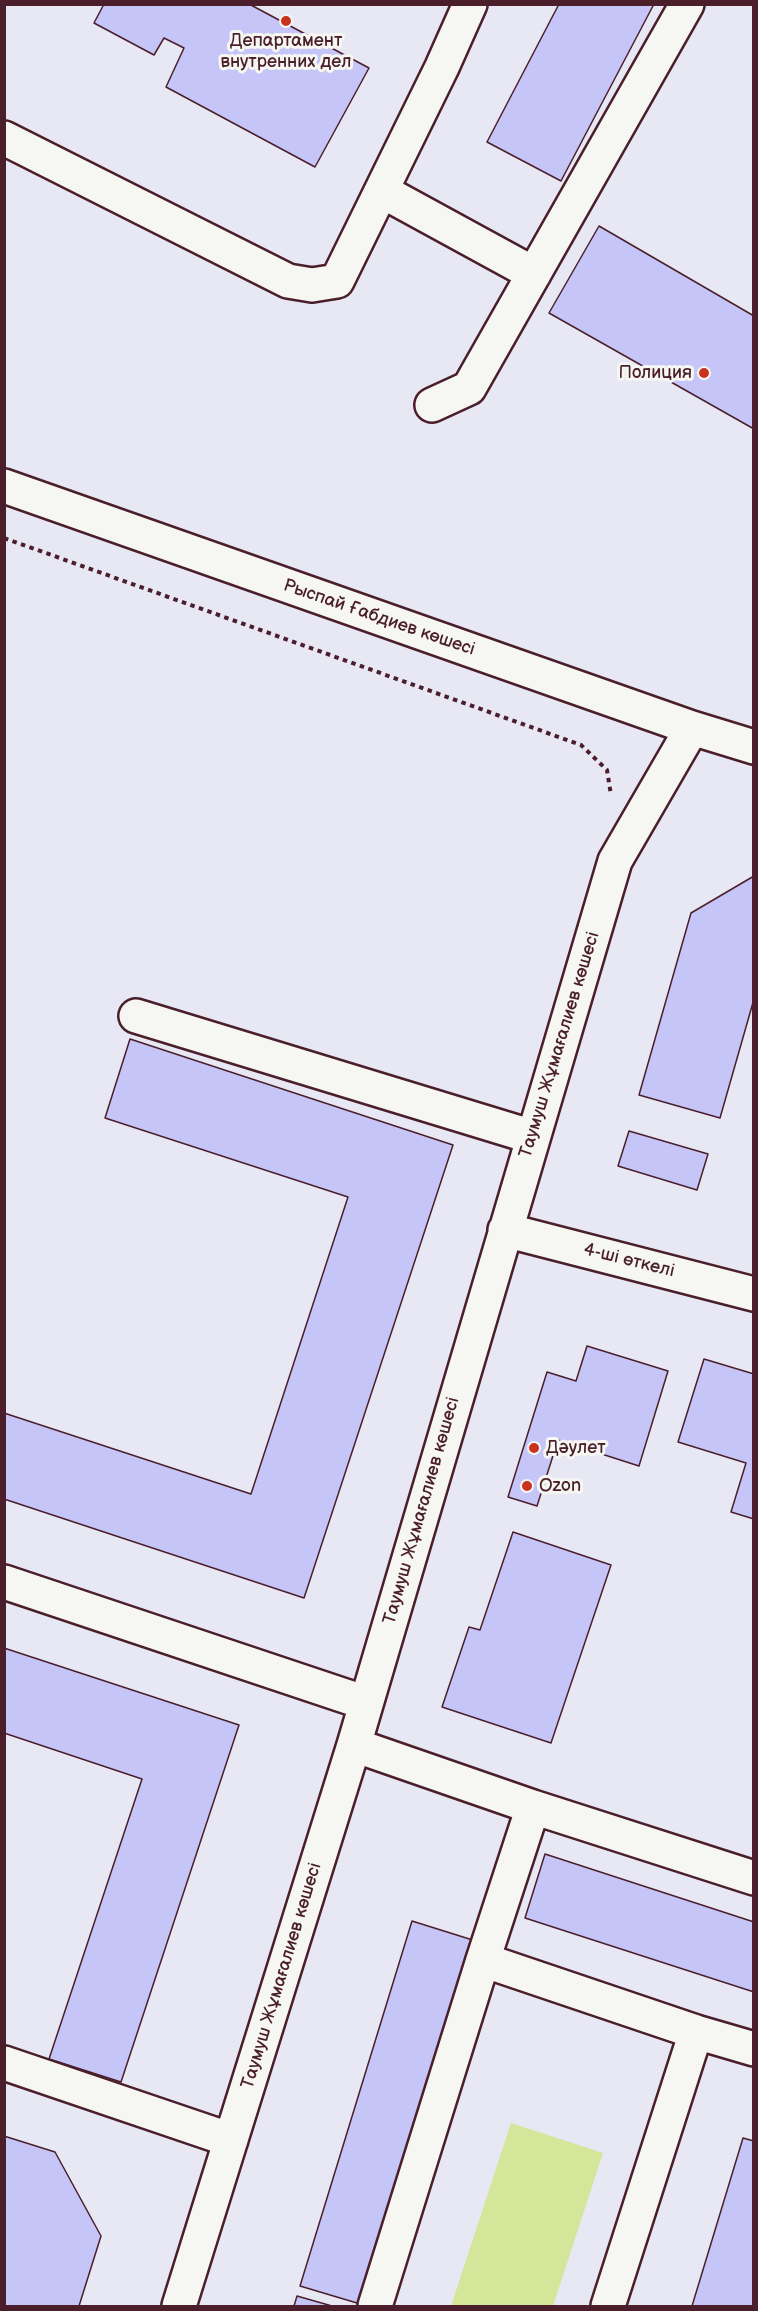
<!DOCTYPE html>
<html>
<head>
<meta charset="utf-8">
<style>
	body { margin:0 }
	#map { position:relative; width:758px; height:2311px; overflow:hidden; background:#e8e7f4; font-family:"Balsamiq Sans",sans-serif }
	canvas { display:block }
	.frame { position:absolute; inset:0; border:6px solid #4a1f2b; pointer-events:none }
</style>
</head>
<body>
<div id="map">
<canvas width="758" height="2311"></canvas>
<div class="frame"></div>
</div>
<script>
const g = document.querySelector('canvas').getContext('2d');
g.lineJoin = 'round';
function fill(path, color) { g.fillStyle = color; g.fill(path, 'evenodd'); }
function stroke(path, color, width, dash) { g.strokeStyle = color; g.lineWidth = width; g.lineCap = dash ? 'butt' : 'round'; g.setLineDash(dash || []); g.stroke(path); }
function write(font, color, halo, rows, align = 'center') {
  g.font = font + ' "Balsamiq Sans",sans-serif'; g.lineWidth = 6; g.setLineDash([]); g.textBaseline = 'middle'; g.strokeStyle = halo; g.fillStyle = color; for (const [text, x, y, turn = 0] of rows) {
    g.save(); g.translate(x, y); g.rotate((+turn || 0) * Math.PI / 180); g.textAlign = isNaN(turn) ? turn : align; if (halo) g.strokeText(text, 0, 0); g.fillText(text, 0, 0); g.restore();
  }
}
fill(new Path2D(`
	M 511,2123 L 603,2153 L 553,2306 L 451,2306 Z`), '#d3e69a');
const building = new Path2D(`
	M 104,4 L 249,4 L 369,68 L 315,167 L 166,87 L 184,48 L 164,38 L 154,55 L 94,23 Z
	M 559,4 L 654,4 L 561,181 L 487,142 Z
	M 599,226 L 754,316 L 754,429 L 549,313 Z
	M 754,876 L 754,999 L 720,1118 L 639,1095 L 691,913 Z
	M 130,1039 L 453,1145 L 304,1598 L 4,1499 L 4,1413 L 251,1494 L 348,1197 L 105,1118 Z
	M 629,1131 L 708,1154 L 697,1190 L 618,1166 Z
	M 587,1346 L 668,1371 L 639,1466 L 558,1440 L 537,1506 L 508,1497 L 547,1372 L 576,1381 Z
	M 704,1359 L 754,1374 L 754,1519 L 731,1512 L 746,1463 L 678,1442 Z
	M 513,1532 L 611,1565 L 551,1743 L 442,1707 L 469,1627 L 480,1630 Z
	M 4,1648 L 239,1725 L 121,2082 L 49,2059 L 142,1779 L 4,1733 Z
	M 545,1854 L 754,1922 L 754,1992 L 525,1918 Z
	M 412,1921 L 479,1942 L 367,2306 L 300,2286 Z
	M 4,2136 L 55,2152 L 101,2236 L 79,2306 L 4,2306 Z
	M 743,2138 L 754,2141 L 754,2306 L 692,2306 Z
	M 297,2296 L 332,2306 L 294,2306 Z`);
fill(building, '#c6c5f7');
stroke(building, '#4a1f2b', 1.5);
const minor = new Path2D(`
	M 4,138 L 288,281 L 312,285 L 337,281 L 442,67 L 470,4
	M 382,191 L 534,274
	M 432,405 L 469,388 L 687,4
	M 4,486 L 692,728 L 754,747
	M 136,1016 L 533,1137
	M 505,1230 L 754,1294
	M 4,1582 L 366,1703
	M 354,1745 L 533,1807
	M 483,1960 L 696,2032 L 754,2049
	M 4,2063 L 231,2140
	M 179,2306 L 354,1745 L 615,861 L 692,728
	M 375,2306 L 483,1960 L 533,1807 L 754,1878
	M 608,2306 L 696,2032`);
stroke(minor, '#4a1f2b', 38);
stroke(new Path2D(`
	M 4,538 L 581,745 L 607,770 L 611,795`), '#4a1f2b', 4, [4.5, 4.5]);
stroke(minor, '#f6f6f2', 33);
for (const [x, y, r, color] of [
	[286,21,6,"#c8321e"],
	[704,373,6,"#c8321e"],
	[534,1448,6,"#c8321e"],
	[527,1486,6,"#c8321e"]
]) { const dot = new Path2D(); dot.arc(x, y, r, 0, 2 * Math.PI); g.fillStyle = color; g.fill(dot); stroke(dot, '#f6f6f2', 2); }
write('18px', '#4a1f2b', '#f6f6f2', [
	["Департамент",286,41,"center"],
	["внутренних дел",286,62,"center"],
	["Полиция",692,373,"right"],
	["Дәулет",546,1448],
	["Ozon",539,1486]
], 'left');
write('18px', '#4a1f2b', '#f6f6f2', [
	["Рыспай Ғабдиев көшесі",379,618,19],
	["Таумуш Жұмағалиев көшесі",560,1045,-73],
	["4-ші өткелі",629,1261,14],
	["Таумуш Жұмағалиев көшесі",422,1511,-74],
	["Таумуш Жұмағалиев көшесі",282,1976,-73]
]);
</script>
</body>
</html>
